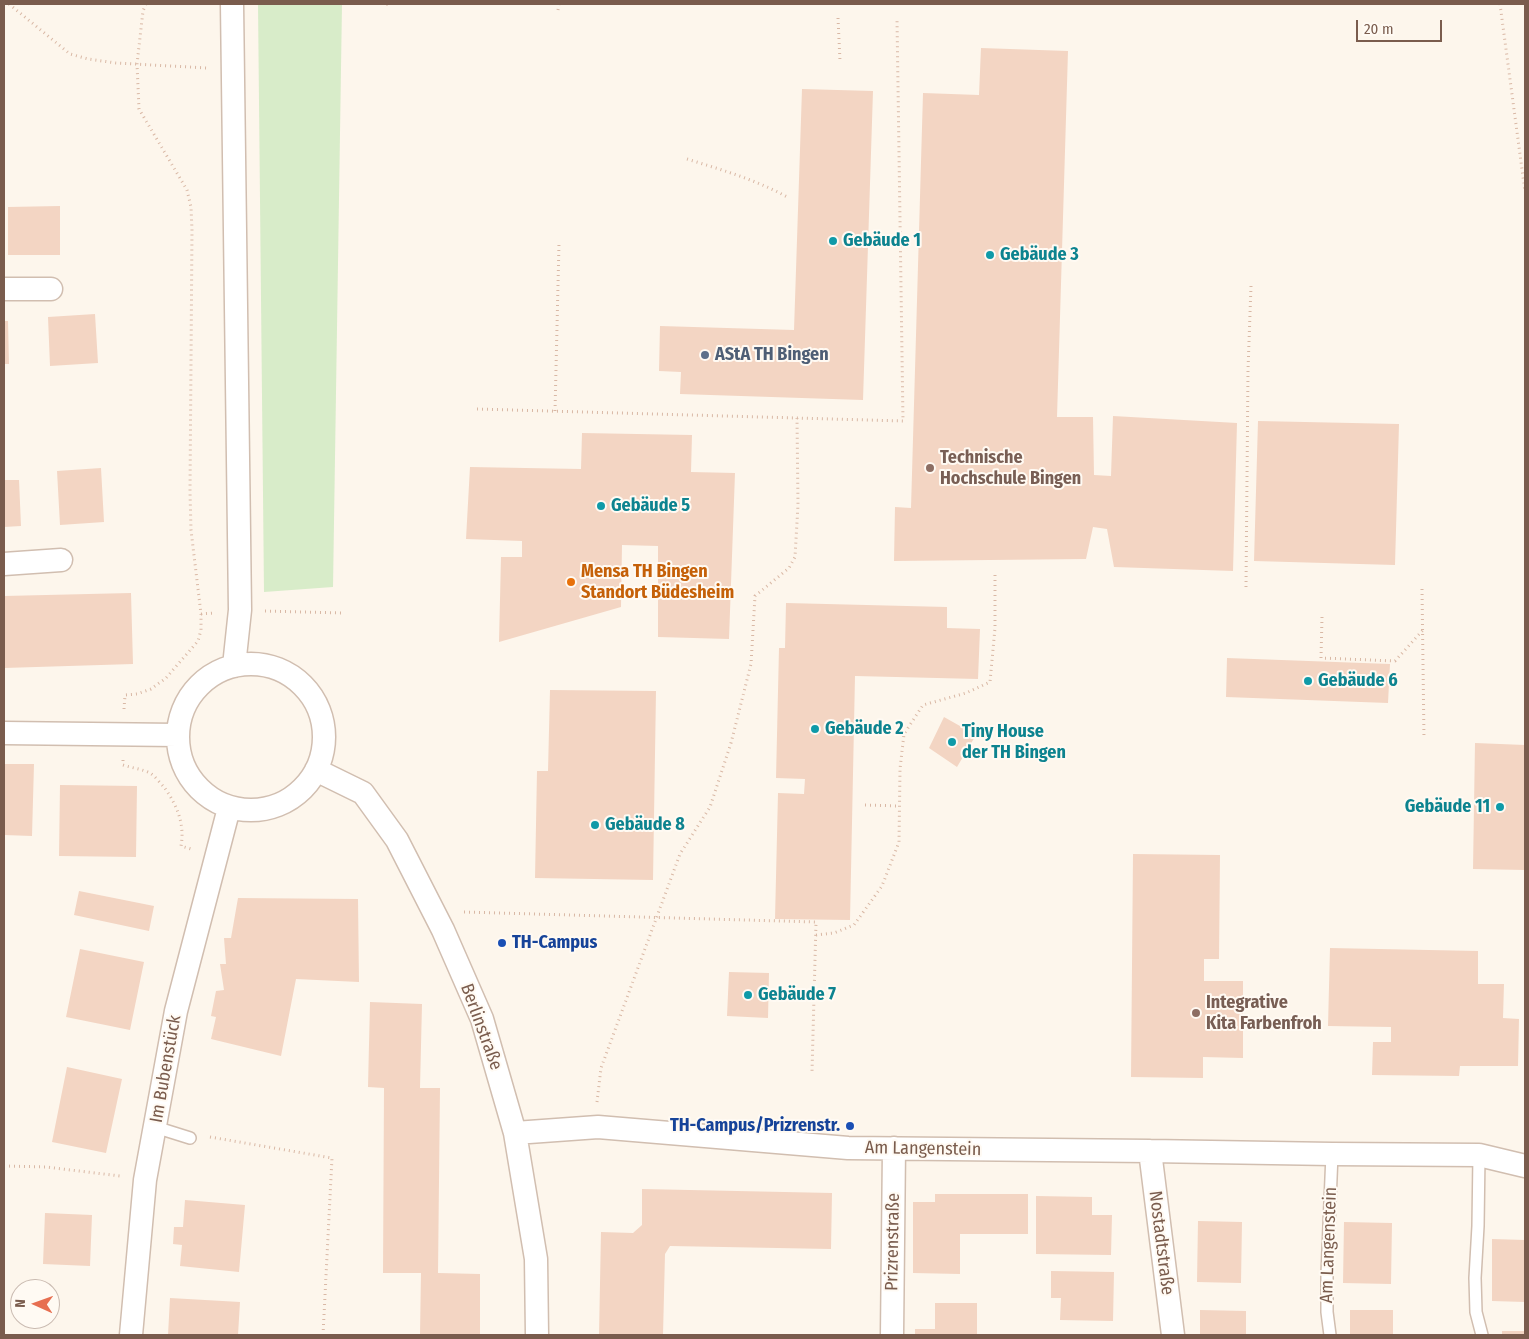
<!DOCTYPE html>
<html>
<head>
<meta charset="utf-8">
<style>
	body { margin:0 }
	#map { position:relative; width:1529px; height:1339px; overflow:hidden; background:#fdf6ec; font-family:"Fira Sans Condensed",sans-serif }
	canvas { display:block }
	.frame { position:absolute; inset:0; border:5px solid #7a5c4d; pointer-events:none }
	.north { position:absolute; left:10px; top:1279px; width:50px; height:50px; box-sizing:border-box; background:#fffaf3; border:1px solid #cabbb1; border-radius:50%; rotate:272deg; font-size:14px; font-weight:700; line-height:20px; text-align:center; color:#7a5c4d }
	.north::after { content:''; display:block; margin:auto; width:18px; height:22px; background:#e76f51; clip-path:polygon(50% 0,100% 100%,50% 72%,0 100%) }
	.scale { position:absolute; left:1356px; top:20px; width:86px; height:22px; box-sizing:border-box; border:2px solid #7a5c4d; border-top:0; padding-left:6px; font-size:15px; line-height:18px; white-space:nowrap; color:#7a5c4d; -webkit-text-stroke:4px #fffaf3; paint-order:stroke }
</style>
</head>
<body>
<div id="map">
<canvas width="1529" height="1339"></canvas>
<div class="frame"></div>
<div class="north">N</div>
<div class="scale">20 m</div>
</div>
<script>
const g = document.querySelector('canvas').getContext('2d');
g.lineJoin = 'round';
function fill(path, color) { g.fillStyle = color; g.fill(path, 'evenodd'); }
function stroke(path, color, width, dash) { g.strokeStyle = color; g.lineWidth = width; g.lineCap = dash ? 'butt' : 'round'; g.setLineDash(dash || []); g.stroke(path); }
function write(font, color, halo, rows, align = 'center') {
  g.font = font + ' "Fira Sans Condensed",sans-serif'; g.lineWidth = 4; g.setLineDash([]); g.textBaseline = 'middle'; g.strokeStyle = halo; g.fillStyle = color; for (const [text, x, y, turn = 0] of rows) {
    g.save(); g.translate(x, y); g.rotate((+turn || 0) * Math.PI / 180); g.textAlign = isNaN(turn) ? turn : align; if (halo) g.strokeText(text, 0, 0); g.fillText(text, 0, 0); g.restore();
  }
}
fill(new Path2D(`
	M 258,4 L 342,4 L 333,587 L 264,592 Z`), '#d8ecc9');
fill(new Path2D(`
	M 981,48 L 1068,51 L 1057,417 L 1093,417 L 1094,475 L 1111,476 L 1113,416 L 1237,423 L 1233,571 L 1114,567 L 1107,529 L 1093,527 L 1086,559 L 894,561 L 895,507 L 911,508 L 923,93 L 979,95 Z
	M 802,89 L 873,91 L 863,400 L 680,394 L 681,372 L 659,371 L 660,326 L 794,330 Z
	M 60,206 L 60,255 L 8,255 L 8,207 Z
	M 95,314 L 98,363 L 50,366 L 48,317 Z
	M 4,321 L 8,321 L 9,364 L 4,364 Z
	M 1258,421 L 1399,424 L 1395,565 L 1254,561 Z
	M 582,433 L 692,435 L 691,472 L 735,473 L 729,639 L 658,637 L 658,546 L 622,545 L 621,607 L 499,642 L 501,557 L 522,557 L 522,541 L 466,539 L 470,467 L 581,469 Z
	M 101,468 L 104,522 L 60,525 L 57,471 Z
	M 4,480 L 19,480 L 21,526 L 4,527 Z
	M 131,593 L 133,664 L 4,668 L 4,596 Z
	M 786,603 L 947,607 L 947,628 L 980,629 L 978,679 L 855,676 L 850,920 L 775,919 L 778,793 L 804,794 L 805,779 L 776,778 L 779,648 L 785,648 Z
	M 1227,658 L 1390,664 L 1388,703 L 1226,697 Z
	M 550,690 L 656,691 L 653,880 L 535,878 L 537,771 L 548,771 Z
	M 944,717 L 976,735 L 957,767 L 929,748 Z
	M 1475,743 L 1525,745 L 1525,870 L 1473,869 Z
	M 4,764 L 34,764 L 32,836 L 4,835 Z
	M 60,785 L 137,786 L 136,857 L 59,856 Z
	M 1133,854 L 1220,855 L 1219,959 L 1204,959 L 1204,981 L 1243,981 L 1243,1058 L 1203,1057 L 1203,1078 L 1131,1077 Z
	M 79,891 L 154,906 L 149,931 L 74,915 Z
	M 238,898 L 358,899 L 359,982 L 296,979 L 281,1056 L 211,1039 L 216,1017 L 211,1016 L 216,991 L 224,990 L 220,964 L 226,964 L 224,938 L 231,938 Z
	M 1330,948 L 1478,951 L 1478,984 L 1504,984 L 1503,1018 L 1519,1019 L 1518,1066 L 1460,1066 L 1459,1076 L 1372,1075 L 1373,1042 L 1391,1042 L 1391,1027 L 1328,1026 Z
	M 80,949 L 144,962 L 130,1030 L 66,1017 Z
	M 729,972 L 769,973 L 768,1018 L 727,1016 Z
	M 370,1002 L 422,1004 L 420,1088 L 440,1088 L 438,1273 L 480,1274 L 480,1335 L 420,1335 L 421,1273 L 383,1273 L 384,1088 L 368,1087 Z
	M 67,1067 L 122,1079 L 106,1153 L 52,1142 Z
	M 642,1189 L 832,1193 L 831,1249 L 670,1246 L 665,1254 L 663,1335 L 599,1335 L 601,1232 L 633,1233 L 642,1225 Z
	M 935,1194 L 1028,1194 L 1028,1234 L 960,1234 L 960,1274 L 913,1273 L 913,1202 L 935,1202 Z
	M 1036,1196 L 1092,1197 L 1092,1215 L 1112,1215 L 1111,1255 L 1036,1254 Z
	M 185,1200 L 245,1205 L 239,1272 L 180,1266 L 182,1245 L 173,1244 L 174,1227 L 183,1227 Z
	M 45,1213 L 92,1215 L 90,1266 L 43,1264 Z
	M 1198,1221 L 1242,1222 L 1241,1283 L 1197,1282 Z
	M 1344,1222 L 1392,1223 L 1391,1284 L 1343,1283 Z
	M 1492,1239 L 1525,1240 L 1525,1302 L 1492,1301 Z
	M 1051,1271 L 1114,1272 L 1113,1321 L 1060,1320 L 1061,1298 L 1051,1298 Z
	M 170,1298 L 240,1302 L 238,1335 L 168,1335 Z
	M 935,1303 L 977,1303 L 977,1335 L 915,1335 L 915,1329 L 935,1329 Z
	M 1200,1310 L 1246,1311 L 1246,1335 L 1200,1335 Z
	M 1350,1310 L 1393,1310 L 1393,1335 L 1350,1335 Z
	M 1502,1331 L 1525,1331 L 1525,1335 L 1502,1335 Z`), '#f3d5c3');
const lane = new Path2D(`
	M 155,1127 L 190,1138
	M 1479,1155 L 1478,1226 L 1475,1278 L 1476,1312 L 1482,1335
	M 1330,1335 L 1327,1312 L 1327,1274 L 1332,1154`);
const street = new Path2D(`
	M 232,4 L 240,610 L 234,666
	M 4,289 L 51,289
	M 4,564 L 61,560
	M178 737a73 73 0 1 1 146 0a73 73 0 1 1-146 0Z
	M 4,733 L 177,735
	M 316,770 L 363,793 L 397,840 L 443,930 L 482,1019 L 515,1133 L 536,1259 L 537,1335
	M 515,1133 L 598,1127 L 848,1148 L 1150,1151 L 1332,1154 L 1479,1155 L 1525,1166
	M 1150,1151 L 1173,1335
	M 131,1335 L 145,1180 L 176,1011 L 229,808
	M 892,1335 L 894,1148`);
stroke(lane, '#d1beb0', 14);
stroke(street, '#d1beb0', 25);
stroke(new Path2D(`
	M 9,4 L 70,54 L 88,59 L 116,63 L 207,68
	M 1500,4 L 1525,192
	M 386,5 L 387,4
	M 558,10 L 559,4
	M 838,18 L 840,61
	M 687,159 C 722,170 757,180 789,198
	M 477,409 L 903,421 L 897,19
	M 555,411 L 559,243
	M 1246,587 L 1248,370 L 1251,286
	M 1422,589 L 1424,739
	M 265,611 L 342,613
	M 201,614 L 214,613
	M 1322,617 L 1321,658 L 1395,661 L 1423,630
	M 124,709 L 125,695 L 137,694 L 151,689 L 166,678 L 198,641 L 201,630 L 201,614 L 191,530 L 190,492 L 192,230 L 191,207 L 187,190 L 139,109 L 137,64 L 143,11 L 146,4
	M 123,760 L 123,765 C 132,768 142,769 150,773 C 155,776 160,783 164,787 C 177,805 185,824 181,846 L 191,849
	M 865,805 L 899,806
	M 464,912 L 816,922 L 812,1072
	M 816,935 L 834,933 L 854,925 L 882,886 L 899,842 L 900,769 L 904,734 L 923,705 L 966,693 L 990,682 L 995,628 L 995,575
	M 597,1102 L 601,1068 L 680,854 L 710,807 L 731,743 L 751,664 L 755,596 L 789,568 L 795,557 L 798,505 L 797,418
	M 210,1137 L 332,1158 L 323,1335
	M 4,1166 L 46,1167 L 120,1176`), '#d9b8a5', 3, [1, 4]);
stroke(lane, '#fff', 11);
stroke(street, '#fff', 22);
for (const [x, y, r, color] of [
	[833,241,5,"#0f9aa8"],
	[990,255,5,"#0f9aa8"],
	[705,355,5,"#5c6f8a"],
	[930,468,5,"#8d6e63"],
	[601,506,5,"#0f9aa8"],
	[571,582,5,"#e8710a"],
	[1308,681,5,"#0f9aa8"],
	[815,729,5,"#0f9aa8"],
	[952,742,5,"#0f9aa8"],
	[1500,807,5,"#0f9aa8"],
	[595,825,5,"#0f9aa8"],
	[502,943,5,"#1a4fb4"],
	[748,995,5,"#0f9aa8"],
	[1196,1013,5,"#8d6e63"],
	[850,1126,5,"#1a4fb4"]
]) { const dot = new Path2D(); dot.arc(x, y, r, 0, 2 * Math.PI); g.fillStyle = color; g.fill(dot); stroke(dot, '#fffaf3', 2); }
write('bold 18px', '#0d838f', '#fffaf3', [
	["Gebäude 1",843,241],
	["Gebäude 3",1000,255],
	["Gebäude 5",611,506],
	["Gebäude 6",1318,681],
	["Gebäude 2",825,729],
	["Tiny House",962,732],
	["der TH Bingen",962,753],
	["Gebäude 11",1490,807,"right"],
	["Gebäude 8",605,825],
	["Gebäude 7",758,995]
], 'left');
write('bold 18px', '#4e5e75', '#fffaf3', [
	["AStA TH Bingen",715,355]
], 'left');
write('bold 18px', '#785e54', '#fffaf3', [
	["Technische",940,458],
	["Hochschule Bingen",940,479],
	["Integrative",1206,1003],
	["Kita Farbenfroh",1206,1024]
], 'left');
write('bold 18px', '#c56008', '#fffaf3', [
	["Mensa TH Bingen",581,572],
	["Standort Büdesheim",581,593]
], 'left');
write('bold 18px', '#164399', '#fffaf3', [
	["TH-Campus",512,943],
	["TH-Campus/Prizrenstr.",840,1126,"right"]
], 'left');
write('18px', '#7a5c4d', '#fffaf3', [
	["Berlinstraße",481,1027,70],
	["Im Bubenstück",166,1069,-80],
	["Am Langenstein",923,1149,1],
	["Prizrenstraße",893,1242,-89],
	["Nostadtstraße",1161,1243,83],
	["Am Langenstein",1329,1245,-88]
]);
</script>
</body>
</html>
